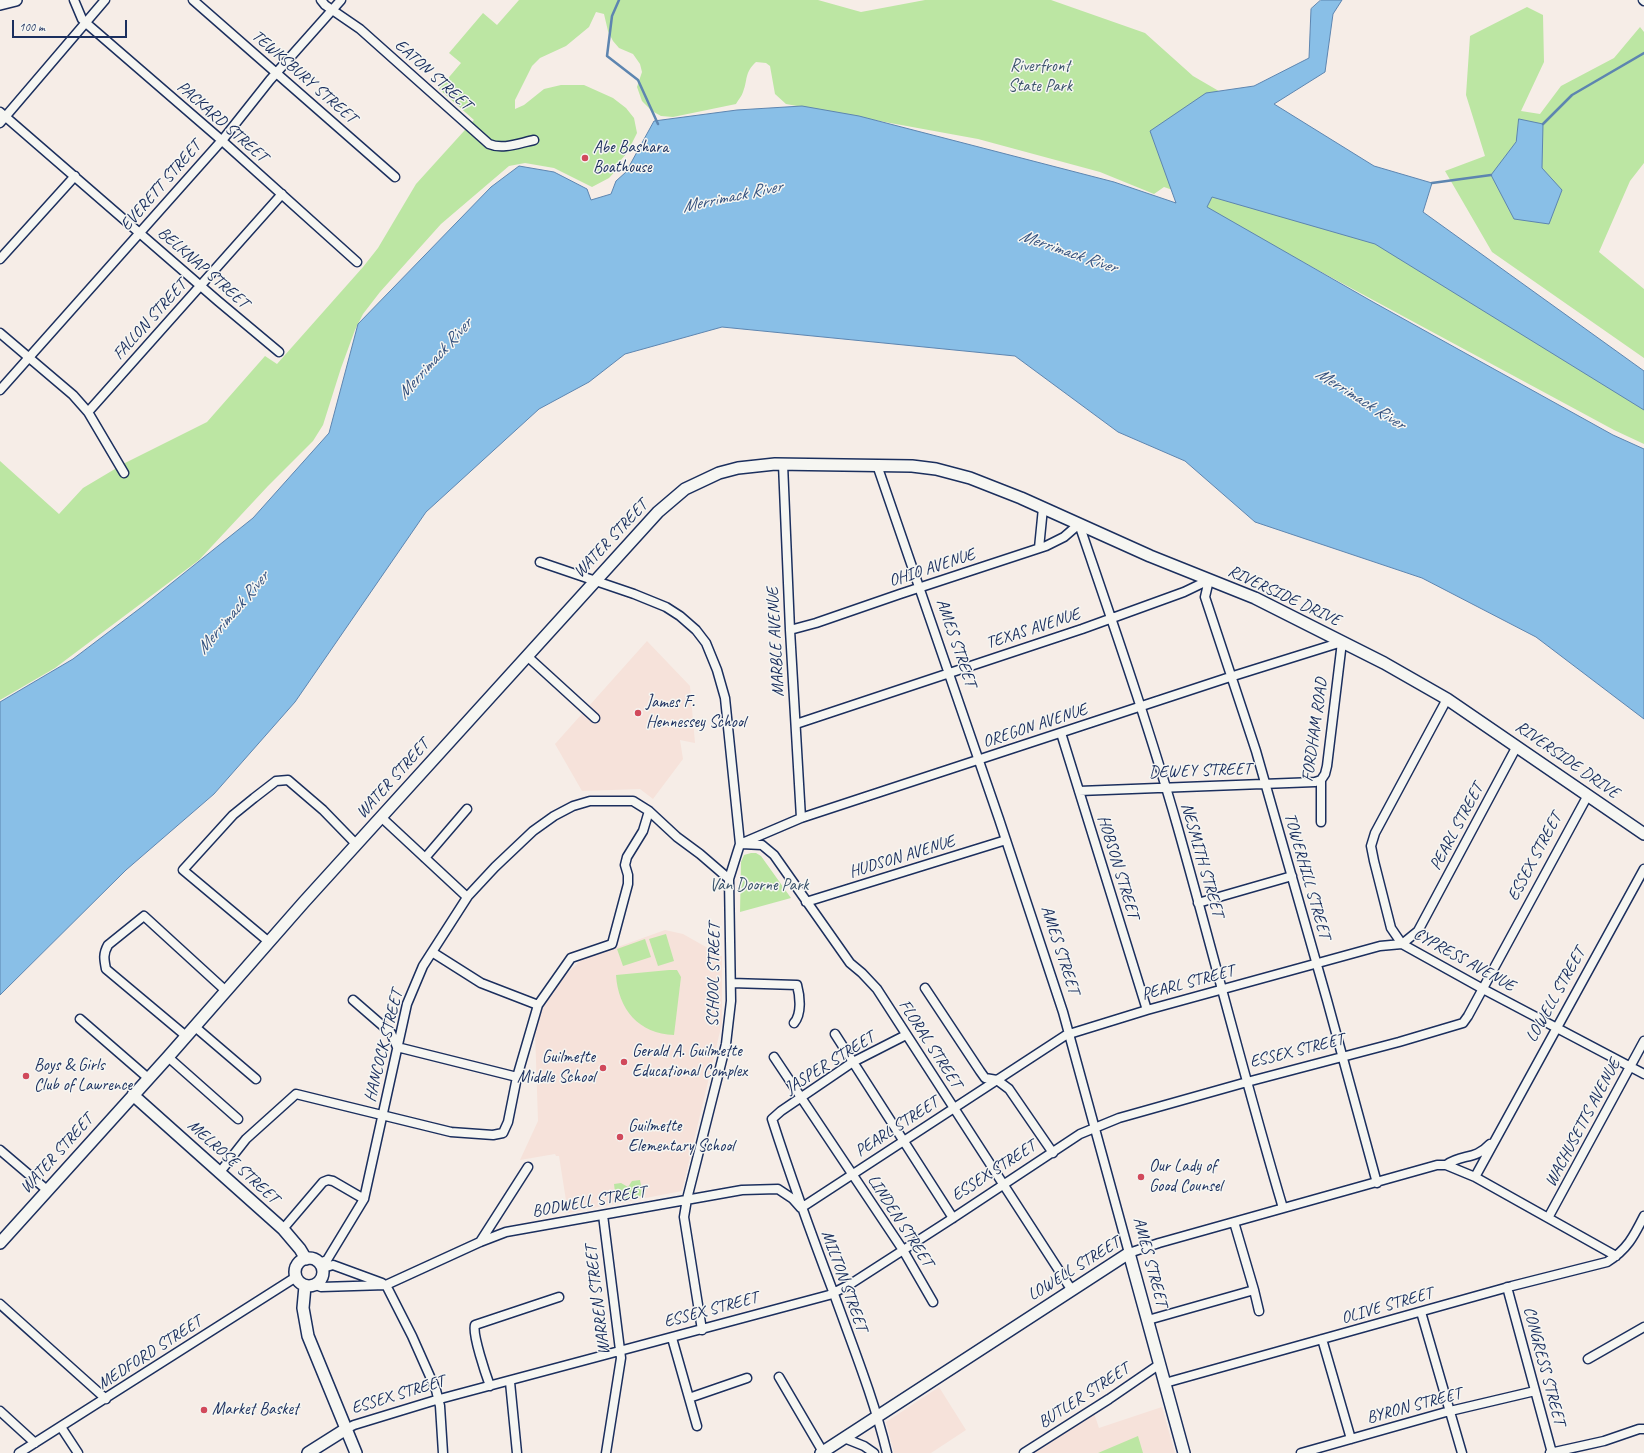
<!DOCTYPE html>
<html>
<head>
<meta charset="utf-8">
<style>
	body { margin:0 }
	#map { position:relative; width:1644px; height:1453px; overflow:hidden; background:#f6ede7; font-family:Caveat,sans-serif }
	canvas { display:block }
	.scale { position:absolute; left:12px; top:20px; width:115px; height:18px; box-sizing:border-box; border:2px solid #1b2f5e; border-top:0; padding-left:5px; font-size:12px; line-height:14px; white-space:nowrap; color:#1b2f5e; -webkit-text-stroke:3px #f6f6f2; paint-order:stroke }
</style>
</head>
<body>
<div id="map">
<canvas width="1644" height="1453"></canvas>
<div class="scale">100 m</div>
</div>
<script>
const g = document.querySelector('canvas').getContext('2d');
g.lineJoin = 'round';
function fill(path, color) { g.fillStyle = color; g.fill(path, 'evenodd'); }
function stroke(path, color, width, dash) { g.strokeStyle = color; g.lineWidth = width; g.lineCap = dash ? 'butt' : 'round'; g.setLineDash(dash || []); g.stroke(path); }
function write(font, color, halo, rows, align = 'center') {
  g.font = font + ' Caveat,sans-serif'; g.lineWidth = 3; g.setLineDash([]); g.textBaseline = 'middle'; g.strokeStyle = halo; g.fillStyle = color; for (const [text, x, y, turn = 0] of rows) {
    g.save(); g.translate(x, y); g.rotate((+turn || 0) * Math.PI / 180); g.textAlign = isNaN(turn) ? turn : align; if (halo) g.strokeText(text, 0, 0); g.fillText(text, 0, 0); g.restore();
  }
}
fill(new Path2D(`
	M 647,641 L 690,686 L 695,743 L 680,740 L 683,759 L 653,799 L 640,789 L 582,791 L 555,744 Z
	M 665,930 L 683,934 L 722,956 L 722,1023 L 682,1191 L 568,1213 L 559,1156 L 556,1156 L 555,1154 L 520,1160 L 538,1121 L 535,1031 L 540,1014 L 555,985 L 580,961 L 595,954 L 615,948 Z
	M 939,1387 L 966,1430 L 931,1453 L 894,1453 L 886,1422 Z
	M 1162,1407 L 1175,1453 L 1031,1453 L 1094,1413 L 1099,1428 Z`), '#f6e2da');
fill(new Path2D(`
	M 519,0 L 818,0 L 861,12 L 925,0 L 1051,0 L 1145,33 L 1193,76 L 1236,101 L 1644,375 L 1644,444 L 1614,430 L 1236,226 L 1187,195 L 1164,187 L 1154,194 L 1100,172 L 978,139 L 786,104 L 775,94 L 770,66 L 766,63 L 756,62 C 744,73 748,80 743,92 C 742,96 738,100 736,104 L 673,117 L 661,116 L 652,111 L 642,101 L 637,87 L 642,72 L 640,64 L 633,54 L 619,48 L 613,41 L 608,31 L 604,14 L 596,12 L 589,27 L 566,46 L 540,58 L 532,66 L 515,100 L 515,109 L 524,105 L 544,89 L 561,85 L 584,85 L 613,98 L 626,108 L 634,118 L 637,133 L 627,153 L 620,161 L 619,167 L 609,178 L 592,187 L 554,168 L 525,163 L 509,166 L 441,224 L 380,292 L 363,314 L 355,330 L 341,368 L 323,425 L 313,441 L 268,486 L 199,560 L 55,668 L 0,700 L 0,461 L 59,514 L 83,488 L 125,463 L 207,422 L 265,356 L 277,364 L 363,267 L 378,248 L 416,184 L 474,120 L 439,89 L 461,63 L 449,53 L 483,13 L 497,25 Z
	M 1527,7 L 1543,15 L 1544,62 L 1521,111 L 1540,114 L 1561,86 L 1614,58 L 1640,27 L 1644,32 L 1644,163 L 1630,181 L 1599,252 L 1644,289 L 1644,358 L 1492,252 L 1445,171 L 1485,156 L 1466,95 L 1470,36 Z
	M 751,853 L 756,853 L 761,856 L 791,898 L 740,912 L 741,862 L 744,855 Z
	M 666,934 L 674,961 L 658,966 L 649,939 Z
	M 645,939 L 651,957 L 623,966 L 617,949 Z
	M 669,970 L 677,970 L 681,977 L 674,1035 C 639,1034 618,1009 616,975 Z
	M 640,1180 L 643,1196 L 616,1200 L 614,1184 L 621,1183 L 628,1187 L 632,1181 Z
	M 1138,1436 L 1143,1453 L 1098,1453 Z`), '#bce6a3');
const water = new Path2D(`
	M 1321,0 L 1342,0 L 1333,14 L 1325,72 L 1274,104 L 1374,166 L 1432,183 L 1423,212 L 1644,371 L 1644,410 L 1375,244 L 1212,197 L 1207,207 L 1373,302 L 1613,435 L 1644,449 L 1644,719 L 1536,637 L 1422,578 L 1255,522 L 1185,461 L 1118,432 L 1015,356 L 722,327 L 625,354 L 589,382 L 539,409 L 426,512 L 295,702 L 214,794 L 126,870 L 0,995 L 0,702 L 73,659 L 143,606 L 253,518 L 329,433 L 358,324 L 491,187 L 519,166 L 554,172 L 587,189 L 591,200 L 611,194 L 616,181 L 626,172 L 654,121 L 737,110 L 802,106 L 859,116 L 1114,182 L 1176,203 L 1150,131 L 1206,93 L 1254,86 L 1309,58 L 1311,9 Z
	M 1519,119 L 1543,124 L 1542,168 L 1562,190 L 1549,224 L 1514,219 L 1491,175 L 1516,142 Z`);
fill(water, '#89bfe7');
stroke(water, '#5d85b0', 1);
stroke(new Path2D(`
	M 619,0 L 612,16 L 607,56 L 638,80 L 658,124
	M 1543,124 L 1572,95 L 1644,53
	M 1432,183 L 1491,175`), '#5d85b0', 2.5);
const street = new Path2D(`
	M 74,0 L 82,19 L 86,23 L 219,138 L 357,262
	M 193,0 L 395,177
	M 321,0 L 325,5 L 360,29 L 489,144 C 503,150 519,143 534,140
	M 1643,0 L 1644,1
	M 0,112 L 218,301 L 279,352
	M 0,123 L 105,0
	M 0,259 L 75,176
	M 0,333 L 73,395 L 88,412 L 124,473
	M 0,390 L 224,138 L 270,80 L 341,0
	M 88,412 L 282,194
	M 783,464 L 790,630 L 801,818
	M 877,465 L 999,819 L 1063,1012 L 1129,1253 L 1159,1243 L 1437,1165 L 1446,1165 L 1475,1177 L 1644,869
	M 1039,548 L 1043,508
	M 540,562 L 634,594 L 666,607 L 680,616 L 696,630 L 706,643 L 717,670 L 725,698 L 740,844 L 729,879 L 731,1001 L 726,1044 L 687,1199 L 684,1217 L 702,1330
	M 1209,580 L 1205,597 L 1256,751 L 1327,1000 L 1377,1183
	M 790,630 L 816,623 L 900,594 L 1046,546 L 1064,537 L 1079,524 C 1113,624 1148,724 1177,825 C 1213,952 1245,1081 1283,1208
	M 527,656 L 595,718
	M 1447,699 L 1375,833 L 1371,846 L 1374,861 L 1391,928 L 1402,944 L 1483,989 L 1644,1074
	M 796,724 L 1082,629 L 1184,592 L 1209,580
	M 1061,733 L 1147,1010
	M 1079,791 L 1315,782 L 1321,780
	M 381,817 L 467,897
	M 740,844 L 801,818 L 1230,677 L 1342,642 L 1327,766 L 1325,774 L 1321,780 L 1321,822
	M 741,844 L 762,845 L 774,855 L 850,963 L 862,973 L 877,989 L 1071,1289
	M 425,858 L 467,809
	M 806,902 L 1006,840
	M 1198,903 L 1292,876
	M 269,942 L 183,870 L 233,815 L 254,798 L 276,781 L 288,780 L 323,810 L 356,844
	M 432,952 L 481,983 L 538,1005
	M 731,983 L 797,985 C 800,996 802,1014 794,1023
	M 925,988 L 980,1071 L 985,1078 L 997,1080 L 1009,1089 L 1053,1153
	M 353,1000 L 391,1033 L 397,1047 L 517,1077
	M 80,1019 L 148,1078
	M 194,1026 L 256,1079
	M 835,1034 L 953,1218
	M 186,1036 L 106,969 C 104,959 103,954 108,945 L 144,916 L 226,991
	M 168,1057 L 238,1119
	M 774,1057 L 903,1250 L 933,1302
	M 0,1150 L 47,1190
	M 1446,1165 C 1463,1153 1474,1161 1490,1144
	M 220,1172 L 246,1139 L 296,1094 L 451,1132 L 493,1135 L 503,1133 L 508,1122 L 517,1077 L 538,1005 L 571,958 L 612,944 L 628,884 L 628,875 L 625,865 L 627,857 L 643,831 L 649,811
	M 1475,1177 L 1616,1256
	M 603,1215 L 621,1358 L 606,1453
	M 1548,1218 L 1644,1041
	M 283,1229 L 323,1182 L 328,1180 L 333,1181 L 364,1199
	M 480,1242 L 528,1167
	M 320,1263 L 327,1260 L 364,1199 L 407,1004 L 423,966 L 468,896 L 495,867 L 533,831 L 554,816 L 573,806 L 590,801 L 633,801 L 649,811 L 677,837 L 700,854 L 729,879
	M 323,1268 L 333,1265 L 382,1283
	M 316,1285 L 321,1287 L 386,1285 L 480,1242 L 506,1232 L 742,1190 L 778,1189 L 793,1199 L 801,1208 L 1066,1035 L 1147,1010 L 1380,946 L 1402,944 L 1418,931 L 1517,746
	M 386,1285 L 412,1336 L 436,1390 L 440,1406 L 443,1453
	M 1507,1287 L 1552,1453
	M 1254,1290 L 1259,1311
	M 0,1304 L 106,1399
	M 1421,1312 L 1462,1453
	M 1148,1320 L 1254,1290 L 1234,1222
	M 672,1338 L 697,1426
	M 1322,1339 L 1351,1439
	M 1588,1359 L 1644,1327
	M 779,1377 L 823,1452
	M 510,1382 L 517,1453
	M 1165,1383 L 1512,1286 L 1607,1262 C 1627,1250 1634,1236 1644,1216
	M 490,1386 C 486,1375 472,1334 475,1325 L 559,1297
	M 689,1398 L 747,1378
	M 0,1411 L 35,1443
	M 61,1427 L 78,1453
	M 346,1429 L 354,1425 L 436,1400 L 829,1295 L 849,1285 L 953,1218 L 1080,1134 L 1119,1118 L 1247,1082 L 1399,1042 L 1463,1023 L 1468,1016 L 1588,795
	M 844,1438 L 864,1446 L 874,1453
	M 19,1453 L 296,1277
	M 887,1453 C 874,1399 853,1347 834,1294 C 812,1236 791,1178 772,1119 L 781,1111 L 853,1062 L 906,1035
	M 1024,1453 L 1109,1399 L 1160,1364
	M 1301,1453 L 1446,1412 L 1535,1391
	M 1550,1453 L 1604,1441 L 1639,1429 L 1644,1429`);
const secondary = new Path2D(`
	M 0,4 L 16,0
	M 133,1095 L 283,1229 L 300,1249 L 306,1259
	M 0,1243 L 168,1057 L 304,902 L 658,512 L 685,489 L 719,473 L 738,468 L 775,464 L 912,466 L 936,469 L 970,478 L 1021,498 L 1150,556 L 1255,598 L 1384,663 L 1447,699 L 1644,834
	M295 1272a14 14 0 1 1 28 0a14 14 0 1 1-28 0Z
	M 305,1286 L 303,1308 L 308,1336 L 356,1453
	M 308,1453 L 346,1429
	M 821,1453 L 1129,1253 L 1184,1453`);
stroke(street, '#1b2f5e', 11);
stroke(secondary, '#1b2f5e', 14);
stroke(street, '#f6f6f2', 8);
stroke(secondary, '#f6f6f2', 11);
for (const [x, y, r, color] of [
	[585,158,4,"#d1495b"],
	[638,713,4,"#d1495b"],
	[624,1062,4,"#d1495b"],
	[603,1068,4,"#d1495b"],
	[26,1076,4,"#d1495b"],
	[620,1137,4,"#d1495b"],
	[1141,1177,4,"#d1495b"],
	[204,1410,4,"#d1495b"]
]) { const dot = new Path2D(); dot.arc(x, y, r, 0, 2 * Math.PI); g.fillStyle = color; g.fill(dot); stroke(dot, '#f6f6f2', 1.5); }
write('17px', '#3b546c', '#f6f6f2', [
	["Riverfront",1040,67],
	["State Park",1040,87],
	["Van Doorne Park",759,886]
]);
write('17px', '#1b2f5e', '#f6f6f2', [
	["EATON STREET",433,75,42],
	["TEWKSBURY STREET",304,77,41],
	["PACKARD STREET",222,122,41],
	["EVERETT STREET",161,186,-49],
	["BELKNAP STREET",203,268,41],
	["FALLON STREET",150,320,-48],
	["WATER STREET",611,539,-47],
	["OHIO AVENUE",932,568,-18],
	["RIVERSIDE DRIVE",1284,596,25],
	["TEXAS AVENUE",1033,629,-18],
	["MARBLE AVENUE",776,642,-93],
	["AMES STREET",956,643,71],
	["OREGON AVENUE",1035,726,-18],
	["FORDHAM ROAD",1315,730,-82],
	["RIVERSIDE DRIVE",1567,760,35],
	["DEWEY STREET",1200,771,-2],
	["WATER STREET",393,779,-48],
	["PEARL STREET",1457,827,-62],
	["HUDSON AVENUE",902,857,-17],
	["ESSEX STREET",1535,857,-62],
	["NESMITH STREET",1202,860,74],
	["HOBSON STREET",1118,867,73],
	["TOWERHILL STREET",1307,876,74],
	["AMES STREET",1060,950,72],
	["CYPRESS AVENUE",1464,960,29],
	["SCHOOL STREET",714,975,-89],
	["PEARL STREET",1188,983,-15],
	["LOWELL STREET",1556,995,-61],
	["FLORAL STREET",930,1044,57],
	["HANCOCK STREET",384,1046,-76],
	["ESSEX STREET",1297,1051,-14],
	["JASPER STREET",830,1063,-32],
	["WACHUSETTS AVENUE",1583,1123,-62],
	["PEARL STREET",897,1127,-33],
	["WATER STREET",57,1154,-48],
	["MELROSE STREET",233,1162,42],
	["ESSEX STREET",994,1171,-33],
	["BODWELL STREET",589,1202,-10],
	["LINDEN STREET",900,1221,57],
	["AMES STREET",1150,1262,75],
	["LOWELL STREET",1074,1269,-32],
	["MILTON STREET",844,1281,70],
	["WARREN STREET",598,1300,-97],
	["OLIVE STREET",1387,1306,-16],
	["ESSEX STREET",711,1310,-15],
	["MEDFORD STREET",150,1353,-33],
	["CONGRESS STREET",1544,1366,75],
	["ESSEX STREET",398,1395,-17],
	["BUTLER STREET",1084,1396,-33],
	["BYRON STREET",1414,1406,-15]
]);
write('17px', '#1b2f5e', '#f6f6f2', [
	["Abe Bashara",593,148],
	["Boathouse",593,168],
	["James F.",646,703],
	["Hennessey School",646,723],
	["Gerald A. Guilmette",632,1052],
	["Educational Complex",632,1072],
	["Guilmette",595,1058,"right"],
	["Middle School",595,1078,"right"],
	["Boys & Girls",34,1066],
	["Club of Lawrence",34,1086],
	["Guilmette",628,1127],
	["Elementary School",628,1147],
	["Our Lady of",1149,1167],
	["Good Counsel",1149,1187],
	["Market Basket",212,1410]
], 'left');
write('italic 18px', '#365380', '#f6f6f2', [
	["Merrimack River",732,197,-12],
	["Merrimack River",1068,252,19],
	["Merrimack River",435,359,-48],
	["Merrimack River",1360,399,32],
	["Merrimack River",233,613,-50]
]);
</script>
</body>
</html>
